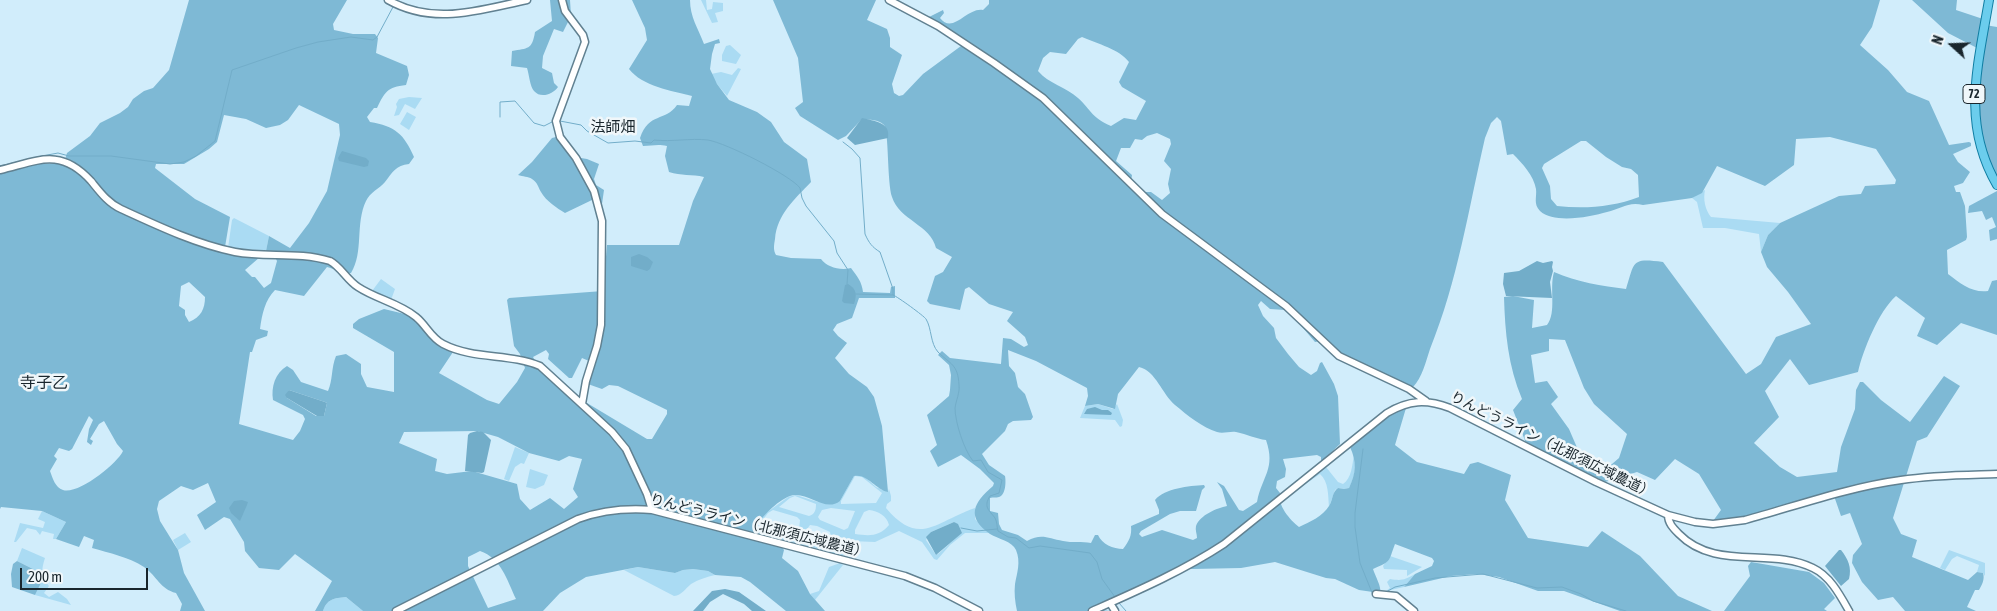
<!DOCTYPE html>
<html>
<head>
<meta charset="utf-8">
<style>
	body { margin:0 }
	#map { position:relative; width:1997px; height:611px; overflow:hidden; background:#d1edfb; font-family:"Asap Condensed",sans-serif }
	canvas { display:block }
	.north { position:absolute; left:1927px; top:20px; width:50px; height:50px; -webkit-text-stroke:4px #f0f7fa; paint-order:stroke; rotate:290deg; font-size:14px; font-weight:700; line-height:20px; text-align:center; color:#19262d }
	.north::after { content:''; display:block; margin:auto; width:18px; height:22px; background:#19262d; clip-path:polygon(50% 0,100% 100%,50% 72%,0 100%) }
	.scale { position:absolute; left:20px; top:568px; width:128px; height:22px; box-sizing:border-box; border:2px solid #19262d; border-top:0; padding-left:6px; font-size:15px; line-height:18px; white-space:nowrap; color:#19262d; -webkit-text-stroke:4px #f0f7fa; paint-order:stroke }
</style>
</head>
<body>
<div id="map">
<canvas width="1997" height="611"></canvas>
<div class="north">N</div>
<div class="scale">200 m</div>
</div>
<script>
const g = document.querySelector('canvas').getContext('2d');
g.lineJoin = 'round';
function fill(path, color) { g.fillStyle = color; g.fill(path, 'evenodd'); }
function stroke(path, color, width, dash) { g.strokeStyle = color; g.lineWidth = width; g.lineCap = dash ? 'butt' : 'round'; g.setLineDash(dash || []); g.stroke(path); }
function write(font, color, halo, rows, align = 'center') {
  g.font = font + ' "Asap Condensed","Noto Sans JP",sans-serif'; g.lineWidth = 5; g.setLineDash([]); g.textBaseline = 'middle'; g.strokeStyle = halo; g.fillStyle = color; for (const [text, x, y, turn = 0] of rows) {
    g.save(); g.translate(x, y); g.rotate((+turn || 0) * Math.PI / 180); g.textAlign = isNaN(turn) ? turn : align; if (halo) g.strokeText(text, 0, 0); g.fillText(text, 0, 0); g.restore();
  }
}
fill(new Path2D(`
	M 701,0 L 706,0 L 707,10 L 712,9 L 713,2 L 723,3 L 723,11 L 715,13 L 718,22 L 712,23 Z
	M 730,45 L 741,55 L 736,64 L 722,61 L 722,55 L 726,46 Z
	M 738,68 L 741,69 L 727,96 L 717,84 L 711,74 L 721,72 L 732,75 Z
	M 409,97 L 422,98 L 415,109 L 405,104 L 399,115 L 394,116 L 397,107 L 396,104 L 399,99 Z
	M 407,112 L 416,117 L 409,130 L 400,124 Z
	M 1705,190 C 1703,199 1705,210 1711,217 L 1780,223 L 1768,235 L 1761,252 L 1759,234 L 1725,228 L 1703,228 L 1697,202 L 1692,198 Z
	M 234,218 L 269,236 L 266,251 L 246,252 L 228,248 L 232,220 Z
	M 381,279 L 395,289 L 391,300 L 372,291 Z
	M 1098,404 L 1113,409 L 1117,404 L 1123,420 L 1122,426 L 1120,427 L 1115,420 L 1080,418 L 1085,406 Z
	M 515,447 L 529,453 L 524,464 L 521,463 L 515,467 L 509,481 L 504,479 Z
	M 1354,455 C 1356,468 1355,476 1349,488 L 1344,489 L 1338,488 L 1335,490 L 1329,507 C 1328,496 1329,482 1320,474 L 1304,485 L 1326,467 L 1338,482 L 1343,484 C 1352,478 1352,465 1354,455 Z
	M 530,469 L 548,475 L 544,485 L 535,489 L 526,487 Z
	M 857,475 L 863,475 L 876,487 L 888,492 L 889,489 L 891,496 L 891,501 L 887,504 L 886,508 C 920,548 936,521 975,508 L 975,519 L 989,533 L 965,533 L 950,545 L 937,560 L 934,559 L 922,542 L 899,531 L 875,542 L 851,541 L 845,551 L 845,554 L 842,555 L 757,533 L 758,522 L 766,513 L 788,497 L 796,495 L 818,502 L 840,501 L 854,476 ZM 855,476 L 862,477 L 882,493 L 876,503 L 841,504 L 841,501 ZM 795,496 L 816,504 C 816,510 815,514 809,516 L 779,507 L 790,498 ZM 831,508 L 855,511 L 848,528 L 844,530 L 820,520 L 818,517 L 822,510 ZM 773,510 L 797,517 L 800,520 L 799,530 L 795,537 L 761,529 L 760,524 L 768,513 ZM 869,510 C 878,511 887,516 889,525 C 879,537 869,536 855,534 L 855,530 L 864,512 ZM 954,522 L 961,533 C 954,539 943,551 936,555 L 926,540 L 931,532 ZM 810,525 L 817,526 L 830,532 L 831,537 L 826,547 L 818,547 L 799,540 Z
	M 42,511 L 66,522 L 56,539 L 53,539 L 54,534 L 42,531 L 40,535 L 36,530 L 27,528 L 16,542 L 14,542 L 20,523 L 43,528 L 45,522 L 38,519 Z
	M 185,533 L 191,542 L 178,550 L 173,540 Z
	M 22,548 L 45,558 C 41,570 41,575 49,586 L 44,593 L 49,597 L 58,592 L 67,599 L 71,605 L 35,595 L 41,583 L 35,570 L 17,561 Z
	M 1949,550 L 1985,563 L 1985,576 L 1983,573 L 1977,572 L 1979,565 L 1957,556 L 1952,559 L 1945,570 L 1940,568 Z
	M 1390,556 L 1422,567 L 1407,576 L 1407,570 L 1384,569 L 1383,566 Z
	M 840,563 L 843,565 L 815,600 L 810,594 L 819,591 L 829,567 Z
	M 638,567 L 675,573 L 683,570 L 693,569 L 708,571 L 715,575 C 707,577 699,579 691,584 C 685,589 682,595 674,596 L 624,570 Z
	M 1415,574 L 1404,587 L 1386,591 L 1390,588 L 1387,582 L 1390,579 C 1402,581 1404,580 1415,574 Z
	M 346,597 L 363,611 L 323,611 C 327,599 334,598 346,597 Z`), '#aadbf3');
fill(new Path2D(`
	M 189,0 L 347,0 L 333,24 L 334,30 L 353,34 L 375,34 L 378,38 L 376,53 L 407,66 L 409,75 L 406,85 C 387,87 385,92 377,108 L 374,108 L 367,117 L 370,122 C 395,126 404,134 414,157 L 409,164 C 396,165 392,173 385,182 C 379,189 370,192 366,201 C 355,224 364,252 351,273 C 343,274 335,269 327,267 L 304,296 L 275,290 C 265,300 262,314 260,329 L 268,331 L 267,336 L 256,340 L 252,352 L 250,352 L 239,424 L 293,440 L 300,431 L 305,419 L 303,415 L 273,400 C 271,387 275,373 287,366 L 293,370 L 301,382 L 328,391 C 333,380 331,368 336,356 L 346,354 L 361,364 L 361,374 L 367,387 L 394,392 L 394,352 L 353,328 L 353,324 L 359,319 L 384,309 L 409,315 L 415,318 L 453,352 L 439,373 L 487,400 L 499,404 L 517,382 L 525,368 L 520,354 L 514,346 L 507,300 L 509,298 L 603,291 L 607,245 L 679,245 L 693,201 L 704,177 C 692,174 681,176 669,172 L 665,156 L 667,146 C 657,144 652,146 643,146 L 640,138 C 649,112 665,122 677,105 L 689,106 L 692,96 C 672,91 642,86 629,69 L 647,40 L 645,28 L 632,0 L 690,0 C 690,17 698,28 704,44 L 719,39 L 720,43 L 715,44 L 712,54 L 710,69 L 717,84 L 729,100 L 757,112 L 771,122 L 784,142 L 807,159 L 811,182 C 795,199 777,214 775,239 C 774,245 773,250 776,255 L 791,258 L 821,259 C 827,267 840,271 851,268 C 857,276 862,282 863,292 L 890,293 L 891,287 L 895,286 L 895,298 L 859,298 L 852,318 L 837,324 L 833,330 L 838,336 L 847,343 L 835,358 L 849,374 L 867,387 L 874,397 L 882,426 L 888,492 C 875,489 867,473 854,476 L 840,501 C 826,512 810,494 795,495 C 782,496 766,513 758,523 L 758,533 L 763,540 L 782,547 L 784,550 L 782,558 L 798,571 L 810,594 L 825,611 L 786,611 L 750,582 L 741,577 L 715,575 L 708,571 L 693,569 L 683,570 L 675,573 L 638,567 L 586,577 L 560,593 L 543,611 L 363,611 L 346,597 C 334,598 327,599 323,611 L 315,611 L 332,581 L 295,554 L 279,570 L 259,568 L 245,551 L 244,542 L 230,519 L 224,517 L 205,530 L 197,515 L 216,502 L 208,483 L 193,490 L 181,486 L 159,501 L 157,509 L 160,521 L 178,550 L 184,573 L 205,611 L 180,611 L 182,604 L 176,593 C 160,589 157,576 144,567 C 129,557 109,553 92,548 L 94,540 L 84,536 L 79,547 L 56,539 L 66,522 L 42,511 L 1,507 L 0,509 L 0,172 L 37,164 L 64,163 L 67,153 L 90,136 L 100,123 L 120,113 L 128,107 L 133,99 L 144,91 L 153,88 L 169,70 ZM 299,105 L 339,124 L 340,135 L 327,191 L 309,223 L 290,248 L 269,236 L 266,251 L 273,253 L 277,261 L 271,283 L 264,288 L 255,277 L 252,277 L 245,270 L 260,257 L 225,247 L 230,217 L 195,199 L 155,168 L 156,164 L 184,164 L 209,149 L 217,142 L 224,115 L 246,119 L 266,128 L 280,125 L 288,120 ZM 189,282 L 205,297 C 205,309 201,317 189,322 L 185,315 L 185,310 L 179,306 L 181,286 ZM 546,350 L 549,354 L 548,359 L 569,378 L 572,378 L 582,358 L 589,361 L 585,383 L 602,389 L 609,385 L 618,386 L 667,410 L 667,414 L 652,439 L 647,439 L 587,403 L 582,405 L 537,364 L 533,357 ZM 289,390 L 325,402 L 327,403 L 324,416 L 316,416 L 287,398 ZM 89,416 L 93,420 L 89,429 L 87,442 L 91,445 L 93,441 L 90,439 L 99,424 L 104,421 L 117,444 L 123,451 C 117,464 78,495 63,490 C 55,487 53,479 50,471 L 57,459 L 54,456 L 59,448 L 69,451 L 72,449 ZM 477,431 L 498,437 L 529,453 L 559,461 L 569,456 L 582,459 L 573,489 L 578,497 L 564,509 L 550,498 L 530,510 L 520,499 L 517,484 L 472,471 L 447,474 L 435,471 L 437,459 L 399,443 L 404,432 ZM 480,551 C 501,558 507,580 516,599 L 488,608 L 468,566 L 468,557 Z
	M 550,0 L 570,0 L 571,16 L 563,32 L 554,29 L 543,56 L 542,68 L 552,73 L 554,83 L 558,87 C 553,94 541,99 534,91 C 530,87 529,74 527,68 L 511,66 L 512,51 C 528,48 532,50 535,32 L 552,21 Z
	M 773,0 L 876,0 L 867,20 L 887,29 L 890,38 L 890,47 L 902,55 L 892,84 L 894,93 L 899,96 L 903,95 L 923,74 L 961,46 L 964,41 L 928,19 L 929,17 L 943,10 L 944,13 L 940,18 C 953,35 967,7 983,10 L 989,4 L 989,0 L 1880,0 L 1872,27 L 1860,45 L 1888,70 L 1907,92 L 1929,101 L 1949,145 L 1969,142 L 1971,143 L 1971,146 L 1953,154 L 1958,162 L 1970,172 L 1963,183 L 1954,186 L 1956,192 L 1960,192 L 1965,206 L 1967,237 L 1966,240 L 1947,250 L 1948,274 C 1961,284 1972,293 1988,291 L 1992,281 L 1997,280 L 1997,335 L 1961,323 L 1937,345 L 1917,336 L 1925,318 L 1896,296 C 1879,311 1863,350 1858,372 L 1809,385 L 1790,359 L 1765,391 L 1779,417 L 1754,443 L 1780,467 L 1797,477 L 1837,472 L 1841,447 L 1855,409 L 1856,390 L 1860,382 L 1863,382 L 1881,400 L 1910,422 L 1944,376 L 1960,386 L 1927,437 L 1917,441 L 1893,518 L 1901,534 L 1917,540 L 1912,557 L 1968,580 L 1977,572 L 1983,573 C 1985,579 1982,585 1979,590 L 1975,590 L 1967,607 L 1976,611 L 1905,611 L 1893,597 L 1878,600 L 1862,582 L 1852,563 L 1853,555 L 1862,544 L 1850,513 L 1841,516 L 1833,493 L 1739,520 L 1713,521 L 1721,510 L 1699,474 L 1675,459 L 1655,480 L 1637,472 L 1605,482 L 1526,443 L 1513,410 L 1522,399 C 1508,366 1505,332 1504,297 L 1513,296 L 1534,300 L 1532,328 L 1547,325 C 1557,312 1549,289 1554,272 C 1577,282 1602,286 1626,289 C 1635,261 1631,258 1663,262 L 1746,374 L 1761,364 L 1776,337 L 1811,324 L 1788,292 L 1767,267 L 1761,252 L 1768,235 L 1780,223 L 1839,196 L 1861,194 L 1865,186 L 1895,184 L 1896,180 L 1876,149 L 1830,137 L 1796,139 L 1794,165 L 1765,186 L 1717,166 L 1702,193 L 1692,198 L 1643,205 C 1629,201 1620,209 1607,212 C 1590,217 1554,224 1540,211 C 1533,204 1537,197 1536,189 C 1534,176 1522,163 1513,154 L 1507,155 L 1501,121 L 1497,117 L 1491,123 L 1485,138 C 1468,211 1458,280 1430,349 C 1426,361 1422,378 1413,387 L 1407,386 L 1396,387 L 1350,365 L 1335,357 L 1321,341 L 1315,342 L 1292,315 L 1285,310 L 1270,309 L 1261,301 L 1258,305 L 1263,316 L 1274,328 L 1276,338 L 1288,354 L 1299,367 L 1311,375 L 1317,371 L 1320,363 L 1322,362 L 1334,384 L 1338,396 L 1340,444 L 1321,462 L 1321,457 L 1317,455 L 1283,459 L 1286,469 L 1285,477 L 1277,481 L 1276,488 L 1280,493 C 1277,505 1290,520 1299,527 C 1310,522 1323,516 1329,506 C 1333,500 1332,492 1338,488 L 1344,489 L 1349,488 C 1356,473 1357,462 1350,447 L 1393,412 L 1406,408 L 1395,445 L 1417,462 L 1464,474 L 1470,464 L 1478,462 L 1511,475 L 1505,500 L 1528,538 L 1588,547 L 1602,531 L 1640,556 L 1678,596 L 1712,611 L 1620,611 L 1564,591 L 1538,591 L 1499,577 L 1477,574 L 1451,576 L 1404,587 L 1415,574 L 1432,566 L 1434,561 L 1432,558 L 1395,544 C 1388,562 1392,561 1373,569 C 1375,576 1382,587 1380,593 L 1359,590 L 1335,579 L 1326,578 L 1275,562 L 1241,568 L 1192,569 L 1184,567 L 1100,610 L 1111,611 L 1017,611 C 1015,602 1014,593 1015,584 C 1017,573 1021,562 1016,550 C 1012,541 998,539 990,534 C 966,517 973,503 993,486 L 994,483 L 980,469 L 961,455 L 938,467 L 930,451 L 937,445 L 927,415 L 949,396 L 950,390 L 951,375 L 949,365 L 938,355 L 942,351 L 950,358 L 1001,364 L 1003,338 L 1011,339 L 1024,347 L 1028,345 L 1025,337 L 1007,321 L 1013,312 L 989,304 L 969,287 L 965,289 L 960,310 L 930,304 L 927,301 L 935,276 L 943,272 L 952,257 L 936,248 C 931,225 899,220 892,197 C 887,183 889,130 884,125 C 878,119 870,120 862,119 L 846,136 L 838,140 L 800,116 L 795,108 L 803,102 L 798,58 ZM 1082,37 C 1098,44 1119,49 1129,62 L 1119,82 L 1122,87 L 1146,101 L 1136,120 L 1124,118 L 1111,126 C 1092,118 1092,111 1078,98 C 1066,87 1049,84 1038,71 L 1043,58 L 1050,52 L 1066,54 L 1078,39 ZM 1157,133 L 1170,139 L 1171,144 L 1164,161 L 1171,169 L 1168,184 L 1170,193 L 1162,200 L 1151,192 L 1143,192 L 1131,182 L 1132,175 L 1116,161 L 1121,148 L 1130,148 L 1135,139 L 1142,140 L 1147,136 ZM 1581,141 L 1586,141 L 1606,157 L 1622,167 L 1631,169 L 1638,175 L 1639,197 C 1613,207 1585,209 1557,206 L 1551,199 L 1550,186 L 1542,168 L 1544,164 ZM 1549,339 L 1565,340 L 1584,388 L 1594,404 L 1627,434 L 1619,458 L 1598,476 L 1585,466 L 1569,429 L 1551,404 L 1558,397 L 1547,381 L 1535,383 L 1531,355 L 1549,351 ZM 1008,350 L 1036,361 L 1087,388 L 1088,396 L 1085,406 L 1098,404 L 1115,409 L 1118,394 L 1139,367 C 1156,371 1162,394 1175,405 C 1187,415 1203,428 1217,432 C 1223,434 1230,431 1236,432 C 1247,434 1256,439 1266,440 C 1276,469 1262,476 1257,502 L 1243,511 L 1239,510 L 1224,486 L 1217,482 L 1222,489 L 1227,506 C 1217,508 1200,515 1196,526 C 1195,530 1197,534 1197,538 L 1193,540 L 1162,530 L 1142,537 L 1139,534 L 1141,531 L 1170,514 L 1180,511 L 1196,511 L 1202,490 L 1205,487 L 1204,485 C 1189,486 1165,488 1155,500 L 1159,510 L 1159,514 L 1131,526 C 1132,536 1129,541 1123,549 C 1113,549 1102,544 1098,535 L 1095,535 L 1091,543 C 1082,541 1072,543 1063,541 C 1048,538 1041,533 1027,541 L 1018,535 L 1002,530 L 999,524 L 998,513 L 990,511 L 990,498 C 993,497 996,498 999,497 C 1006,495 1006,481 1005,476 L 989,465 L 982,454 L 1005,431 L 1008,424 L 1013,421 L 1031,420 L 1033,417 L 1025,394 L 1018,387 L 1015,373 L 1009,366 Z
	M 1912,0 L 1957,0 L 1956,10 L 1983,19 L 1977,48 L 1948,33 Z
	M 1985,25 L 1997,27 L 1997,180 L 1985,159 L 1976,104 Z
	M 556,137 L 575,157 L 587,159 L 599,164 L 594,179 L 596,185 L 604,190 L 602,204 L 600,205 L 592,200 L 565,213 C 557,208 546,201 541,192 C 538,187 538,183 532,179 C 528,176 523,177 518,175 L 532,162 L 552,138 Z
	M 1997,191 L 1997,239 L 1990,241 L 1989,230 L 1996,227 L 1992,217 L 1986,220 L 1982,211 L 1968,213 L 1969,206 Z
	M 17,561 L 35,570 L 41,583 L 35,595 L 12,587 L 11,574 L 13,564 Z
	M 1751,562 L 1809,572 L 1824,583 L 1835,598 L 1824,609 L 1827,611 L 1724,611 L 1750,576 L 1748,566 Z`), '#7eb9d5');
fill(new Path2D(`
	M 862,118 C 874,121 891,122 888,138 L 855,145 L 847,138 Z
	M 342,151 L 366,158 L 369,161 L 368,166 L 364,167 L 339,161 L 338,158 Z
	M 639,254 L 647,257 L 653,262 L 650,269 L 647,271 L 631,266 L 631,257 Z
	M 1537,261 L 1543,263 L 1552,261 L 1553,262 L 1552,267 L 1553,271 L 1550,282 L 1552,298 L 1506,296 L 1503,284 L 1504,273 L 1519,271 Z
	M 848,284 C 857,289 857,295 854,304 L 844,303 L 842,301 L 845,285 Z
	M 289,390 L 325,402 L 327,403 L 324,416 L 317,416 L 287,398 L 285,395 Z
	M 1095,407 L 1102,410 L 1108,410 L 1112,413 L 1111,415 L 1084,414 L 1087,409 Z
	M 477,431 L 483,432 L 491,440 L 484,472 L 482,473 L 465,471 L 468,435 L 470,433 Z
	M 242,500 L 248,502 L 247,505 L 240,521 L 231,513 L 229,508 L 234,501 Z
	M 954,522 L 958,524 L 962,533 L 936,555 L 926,537 L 931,532 Z
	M 1839,550 L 1841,550 C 1848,559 1852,567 1849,579 L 1841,586 L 1825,566 Z
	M 725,589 L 739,592 L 766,611 L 752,611 L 744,604 L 723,594 L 710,602 L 703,611 L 693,611 L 712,591 Z`), '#72adc9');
stroke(new Path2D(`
	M 500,117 L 500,102 L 515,101 L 534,123 L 544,126 L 554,121
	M 560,121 L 581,125 L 587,131 L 608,143 L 635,141 L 651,143 L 654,140 C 672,142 690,138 708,140 C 726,143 790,175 800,188 L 802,198 L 806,206 L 834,241 L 837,253 L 848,270 L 847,284
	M 843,142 L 852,149 L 860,158 L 865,234 C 869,243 872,247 880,252 L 893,289 L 893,295 C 898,297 924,316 926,319 C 932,329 930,343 938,352 C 950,364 958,364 959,385 C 960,393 956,400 955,408 C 955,422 964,450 973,461 L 981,460 L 988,472 L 1002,480 L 999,493 L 990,496 C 983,507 989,510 995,518 C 997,521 997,528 998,531 L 1008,537 L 1016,538 L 1029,548 L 1040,546 L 1090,553 L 1097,562 L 1102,579 L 1115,597
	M 37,157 L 58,153 L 69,156 L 111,156 L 170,164 L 184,162 L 196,156 L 215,141 L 232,70 L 296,48 L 318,42 L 351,37 L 373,40 L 377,37 L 393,7
	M 0,166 L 21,161
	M 856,294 L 893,295
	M 1363,449 L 1355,513 L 1355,527 L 1360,563 L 1373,595
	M 961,528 L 977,531 L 997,529
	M 1386,592 L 1395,587 L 1435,578 L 1483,574 L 1537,588 L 1562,587 L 1581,594 L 1593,601 L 1626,611
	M 1119,603 L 1126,611`), '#72adc9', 1);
const minor = new Path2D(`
	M 388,0 C 434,26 479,10 527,0
	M 562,0 L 565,11 L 583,35 L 585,42 L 556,121 L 560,137 L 576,158 L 594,191 L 602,221 L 601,325 L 597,346 L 586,381 L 582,404
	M 889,0 L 938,26 L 994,63 L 1043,98 L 1162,214 L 1286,306 L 1339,356 L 1409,389 L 1426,401
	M 0,170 C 38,161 60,147 91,181 C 100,192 108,203 121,209 C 158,226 196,244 235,252 C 267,258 298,251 330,261 C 341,267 347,280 358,287 C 376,299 399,303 416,317 C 426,325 431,338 443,344 C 474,360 509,353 540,366 L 612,432 L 626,449 L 647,494 L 652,510
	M 1668,515 C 1668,523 1673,528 1679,534 C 1715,571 1771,547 1813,568 C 1830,576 1840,595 1849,611
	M 1376,594 L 1396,596 L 1414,611
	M 1110,603 L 1115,611
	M 396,611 L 578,519 C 603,510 626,508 652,510 L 905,576 L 935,588 L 979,611
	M 1092,611 C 1137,591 1183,571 1224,544 L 1387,413 C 1409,400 1426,399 1450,408 L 1596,482 L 1668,515 L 1695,522 L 1713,524 L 1745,520 C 1796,506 1849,487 1901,480 C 1933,475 1965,475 1997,474`);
const major = new Path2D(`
	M 1989,0 C 1978,66 1961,123 1997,185`);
stroke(minor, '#618191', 9);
stroke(major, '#0f7da2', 10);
stroke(minor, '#fff', 6);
stroke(major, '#6bcded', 8);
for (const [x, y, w] of [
	[1974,94,22]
]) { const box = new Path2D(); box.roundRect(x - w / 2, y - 9.5, w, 19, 4); g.fillStyle = '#f0f7fa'; g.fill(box); stroke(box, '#19262d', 1); }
write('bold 12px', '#19262d', null, [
	["72",1974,94]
]);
write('14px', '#19262d', '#f0f7fa', [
	["りんどうライン（北那須広域農道）",1552,445,26],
	["りんどうライン（北那須広域農道）",759,526,14]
]);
write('15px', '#19262d', '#f0f7fa', [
	["法師畑",613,127]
]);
write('16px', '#19262d', '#f0f7fa', [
	["寺子乙",44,383]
]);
</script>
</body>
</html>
